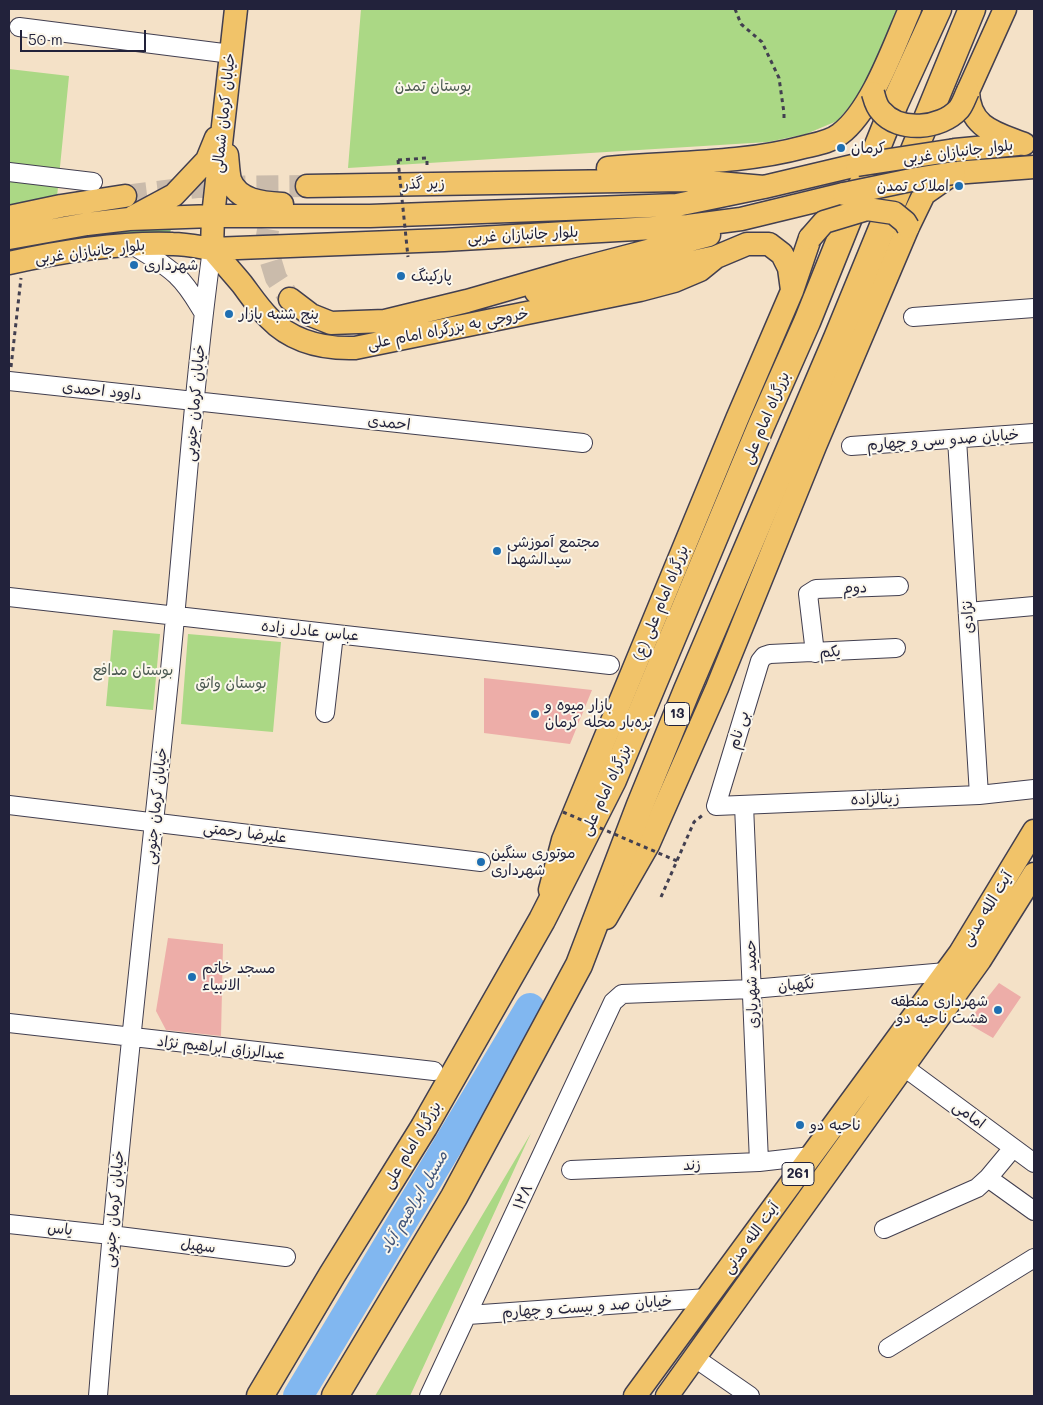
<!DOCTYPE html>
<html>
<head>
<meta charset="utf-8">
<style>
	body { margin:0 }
	#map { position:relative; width:1043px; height:1405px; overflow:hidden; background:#f4e1c7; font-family:Mali,sans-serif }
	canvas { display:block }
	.frame { position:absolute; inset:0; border:10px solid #22223b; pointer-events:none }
	.scale { position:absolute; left:20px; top:30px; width:126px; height:22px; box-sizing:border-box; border:2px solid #22223b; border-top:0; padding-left:6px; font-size:15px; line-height:18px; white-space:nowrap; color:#22223b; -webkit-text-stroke:4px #fbf7ec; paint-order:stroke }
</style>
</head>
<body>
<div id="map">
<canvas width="1043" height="1405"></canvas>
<div class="frame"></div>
<div class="scale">50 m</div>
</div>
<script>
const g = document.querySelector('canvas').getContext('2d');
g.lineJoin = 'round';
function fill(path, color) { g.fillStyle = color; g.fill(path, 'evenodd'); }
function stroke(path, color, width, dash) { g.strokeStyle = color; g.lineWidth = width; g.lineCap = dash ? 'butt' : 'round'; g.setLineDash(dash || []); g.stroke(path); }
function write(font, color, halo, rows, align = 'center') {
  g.font = font + ' Mali,"Playpen Sans Arabic",sans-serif'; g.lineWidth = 4; g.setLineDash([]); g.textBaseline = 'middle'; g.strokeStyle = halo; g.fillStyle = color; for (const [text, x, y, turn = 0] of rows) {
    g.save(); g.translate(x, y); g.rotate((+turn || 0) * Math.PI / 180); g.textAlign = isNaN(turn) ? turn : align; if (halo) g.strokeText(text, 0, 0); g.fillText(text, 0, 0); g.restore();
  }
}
fill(new Path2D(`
	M 361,9 L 904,9 L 867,86 L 837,121 L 806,134 L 768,142 L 348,168 Z
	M 9,69 L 69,76 L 57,197 L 9,208 Z
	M 113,630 L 160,634 L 153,710 L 106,706 Z
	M 188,634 L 281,642 L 273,732 L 181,724 Z
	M 531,1133 L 410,1396 L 375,1396 Z`), '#abd885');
fill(new Path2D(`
	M 167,224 L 171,229 L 170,233 L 9,261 L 9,248 L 27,244 Z`), '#88b872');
stroke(new Path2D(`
	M 298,1396 L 530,1008`), '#81b7f0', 30);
fill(new Path2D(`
	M 484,678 L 592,690 L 570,744 L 484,733 Z
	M 168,938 L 223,944 L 221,1036 L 166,1030 L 156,1011 Z
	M 999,983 L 1021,997 L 993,1038 L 967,1023 Z`), '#edada8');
stroke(new Path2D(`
	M 125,196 L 197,187 L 307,186
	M 286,202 L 269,224 L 267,236 L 268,252 L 276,278 L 290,299`), '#cabbab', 22, [22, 11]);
const minor = new Path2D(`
	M 19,27 L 231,54
	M 9,172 L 93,182
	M 131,244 C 146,254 164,263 177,276 C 188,286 195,299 203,312
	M 913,317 L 1034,308
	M 9,381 L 583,443
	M 957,439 L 979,795
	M 851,446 L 1034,433
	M 9,597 L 610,665
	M 968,612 L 1034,606
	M 896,648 L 770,654 L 764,656 L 760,661 L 716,806 L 979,795 L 1034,789
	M 815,653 L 808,594 L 816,589 L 899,586
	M 325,713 L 334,634
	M 9,805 L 481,862
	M 744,805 L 759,1162
	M 9,1023 L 434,1071
	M 904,1067 L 1034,1163
	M 571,1170 L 759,1162 L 811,1156
	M 988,1178 L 1034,1211
	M 9,1224 L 111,1235 L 286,1257
	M 884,1229 L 977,1188 L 988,1178 L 1013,1148
	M 468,1315 L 707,1298
	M 888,1348 L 1034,1258
	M 695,1358 L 750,1396
	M 98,1396 C 117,1154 145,912 170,670 C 184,530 193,389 212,249
	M 429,1396 L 613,1002 L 622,994 L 752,989 L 946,972`);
const major = new Path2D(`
	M 1005,9 L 968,91 C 969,128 996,133 1024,144
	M 955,150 L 1018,144
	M 227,155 C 228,163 228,172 230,180 C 238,201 263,203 282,204
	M 608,168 C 673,162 741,164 804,147 C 816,144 830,142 840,134 C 872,110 894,45 910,9
	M 307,186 L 684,180 L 764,187 L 857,165
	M 9,217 L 61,206 L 125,196
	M 133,217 L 174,195 L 207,160 L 216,138
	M 9,238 L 87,224 L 129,219 L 213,216 L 370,216 L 677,205 L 764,187
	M 212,249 C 222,261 232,272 242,284 C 251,296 259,308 269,318 C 292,342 323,349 355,348 L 640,290 L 674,281 L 700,270 L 716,257
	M 212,249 L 213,216 L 236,9
	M 9,263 C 63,251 118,242 173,244 C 186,244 199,247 212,249 L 444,240 L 688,226 L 741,219 L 844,194
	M 536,292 L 576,287 L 716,257 L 747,244 L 769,244 L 782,254 L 789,268 L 792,290
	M 290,299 L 311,315 L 331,323 L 385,321 L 467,301 L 571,271 L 709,235
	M 550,890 L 563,840 L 737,419 L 792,291 L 810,238
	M 606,918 L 648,845 L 717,688 L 815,446 L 908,227 L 924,194 L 954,173 L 1034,167
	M 635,1396 L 960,953 L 1034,831
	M 667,1396 L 980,960 L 1034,874`);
const highway = new Path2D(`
	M 260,1396 L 332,1275 L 424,1127 L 542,920 L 613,780 L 761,426 L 807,322 L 895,103 L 938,9
	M 335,1396 L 454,1197 L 579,965 L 640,805 L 687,690 L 837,338 L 972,9`);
stroke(minor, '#423f50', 20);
stroke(major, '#423f50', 25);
stroke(highway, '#423f50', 29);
stroke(new Path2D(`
	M 735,9 L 741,24 L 762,42 L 779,78 L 784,113 L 784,122
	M 398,160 L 427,158 L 427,166
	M 11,367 L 21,278
	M 661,897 L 694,822 L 704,814`), '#423f50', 3, [4, 4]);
stroke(minor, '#fff', 18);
stroke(major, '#f1c369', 22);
stroke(highway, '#f1c369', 26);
const majorBridge = new Path2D(`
	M 873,93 C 875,100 876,106 881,111 C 899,133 941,129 959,109 C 963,104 965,97 968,91
	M 857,165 L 955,150
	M 844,194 L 916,179 L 954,173
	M 810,238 L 824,222 L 867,209 L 894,213 L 905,222 L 908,227`);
stroke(majorBridge, '#423f50', 25, []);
stroke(new Path2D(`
	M 398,160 L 408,257
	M 563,812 L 677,861`), '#423f50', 3, [4, 4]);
stroke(majorBridge, '#f1c369', 22);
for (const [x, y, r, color] of [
	[841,148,5,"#1f6fb2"],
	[959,186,5,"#1f6fb2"],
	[134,265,5,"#1f6fb2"],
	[401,276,5,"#1f6fb2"],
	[229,314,5,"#1f6fb2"],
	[497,551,5,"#1f6fb2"],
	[535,714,5,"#1f6fb2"],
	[481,862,5,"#1f6fb2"],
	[192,977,5,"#1f6fb2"],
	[998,1010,5,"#1f6fb2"],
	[800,1125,5,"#1f6fb2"]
]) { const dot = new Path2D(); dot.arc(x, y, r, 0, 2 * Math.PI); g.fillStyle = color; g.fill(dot); stroke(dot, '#fbf7ec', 2); }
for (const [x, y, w] of [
	[677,714,25],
	[798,1174,32]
]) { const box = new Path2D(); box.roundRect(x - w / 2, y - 11.5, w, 23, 4); g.fillStyle = '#fbf7ec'; g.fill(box); stroke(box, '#22223b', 1); }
write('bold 14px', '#22223b', null, [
	["13",677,714],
	["261",798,1174]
]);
write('15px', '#4b5951', '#fbf7ec', [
	["بوستان تمدن",433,86],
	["بوستان مدافع",133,670],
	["بوستان واثق",231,683]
]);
write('15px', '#22223b', '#fbf7ec', [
	["خیابان کرمان شمالی",224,113,-84],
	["بلوار جانبازان غربی",958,152,-7],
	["زیر گذر",424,184,-1],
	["بلوار جانبازان غربی",523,235,-3],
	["بلوار جانبازان غربی",90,252,-7],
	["خروجی به بزرگراه امام علی",448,329,-11],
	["داوود احمدی",102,391,6],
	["خیابان کرمان جنوبی",195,403,-85],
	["بزرگراه امام علی",766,418,-67],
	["احمدی",389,423,6],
	["خیابان صدو سی و چهارم",943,440,-4],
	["دوم",855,588,-2],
	["بزرگراه امام علی (ع)",661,603,-68],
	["نژادی",968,617,-93],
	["عباس عادل زاده",310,631,6],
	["یکم",830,652,-3],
	["بی نام",739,730,-73],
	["بزرگراه امام علی",606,790,-65],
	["زینالزاده",875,799,-2],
	["خیابان کرمان جنوبی",156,806,-84],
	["علیرضا رحمتی",245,833,7],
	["آیت الله مدنی",987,909,-59],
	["حمید شهریاری",752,984,-92],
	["نگهبان",796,985,-5],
	["عبدالرزاق ابراهیم نژاد",221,1048,6],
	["امامی",969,1115,36],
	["بزرگراه امام علی",412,1145,-59],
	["زند",692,1165,-2],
	["۱۲۸",523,1197,-65],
	["خیابان کرمان جنوبی",114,1209,-85],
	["یاس",60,1229,6],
	["آیت الله مدنی",751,1238,-54],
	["سهیل",198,1246,7],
	["خیابان صد و بیست و چهارم",587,1307,-4]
]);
write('15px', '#22223b', '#fbf7ec', [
	["کرمان",851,148],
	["املاک تمدن",949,186,"right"],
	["شهرداری",144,265],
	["پارکینگ",411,276],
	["پنج شنبه بازار",239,314],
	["مجتمع آموزشی",507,542],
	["سیدالشهدا",507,559],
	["بازار میوه و",545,705],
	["تره‌بار محله کرمان",545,722],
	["موتوری سنگین",491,853],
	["شهرداری",491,870],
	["مسجد خاتم",202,968],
	["الانبیاء",202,985],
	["شهرداری منطقه",988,1001,"right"],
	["هشت ناحیه دو",988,1018,"right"],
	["ناحیه دو",810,1125]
], 'left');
write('italic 16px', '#43567a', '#fbf7ec', [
	["مسیل ابراهیم آباد",414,1202,-59]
]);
</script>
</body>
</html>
